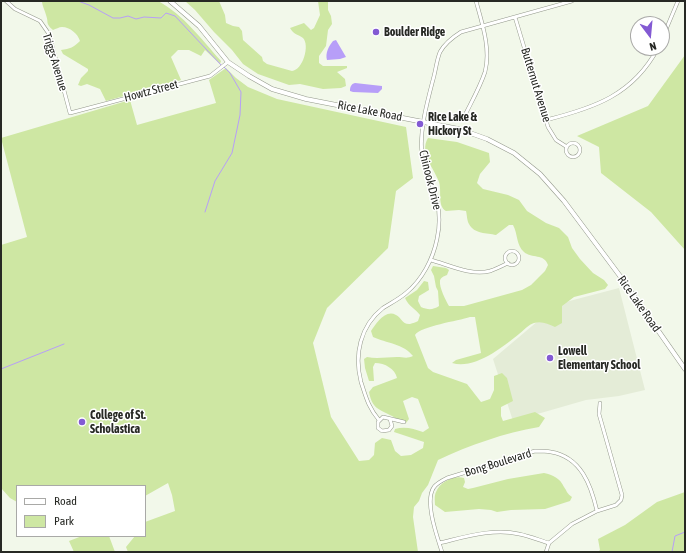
<!DOCTYPE html>
<html>
<head>
<meta charset="utf-8">
<style>
	body { margin:0 }
	#map { position:relative; width:686px; height:553px; overflow:hidden; background:#f2f8ea; font-family:"Asap Condensed",sans-serif }
	canvas { display:block }
	.frame { position:absolute; inset:0; border:2px solid #272924; pointer-events:none }
	.legend { position:absolute; left:16px; top:485px; width:130px; height:52px; box-sizing:border-box; background:#fff; border:1px solid #a9a9a7; margin:0; padding:5px 7px; list-style:none; font-size:12px; color:#272924 }
	.legend li { display:flex; align-items:center; gap:8px; height:20px }
	.legend b { width:20px; border:1px solid #a9a9a7 }
	.north { position:absolute; left:630px; top:16px; width:40px; height:40px; box-sizing:border-box; background:#fff; border:1px solid #a9a9a7; border-radius:50%; rotate:164deg; font-size:11px; font-weight:700; line-height:16px; text-align:center; color:#272924 }
	.north::after { content:''; display:block; margin:auto; width:14px; height:18px; background:#835ad3; clip-path:polygon(50% 0,100% 100%,50% 72%,0 100%) }
</style>
</head>
<body>
<div id="map">
<canvas width="686" height="553"></canvas>
<div class="frame"></div>
<ul class="legend">
<li><b style="height:5px;background:#fff"></b>Road</li>
<li><b style="height:11px;background:#cee7a3"></b>Park</li>
</ul>
<div class="north">N</div>
</div>
<script>
const g = document.querySelector('canvas').getContext('2d');
g.lineJoin = 'round';
function fill(path, color) { g.fillStyle = color; g.fill(path, 'evenodd'); }
function stroke(path, color, width, dash) { g.strokeStyle = color; g.lineWidth = width; g.lineCap = dash ? 'butt' : 'round'; g.setLineDash(dash || []); g.stroke(path); }
function write(font, color, halo, rows, align = 'center') {
  g.font = font + ' "Asap Condensed",sans-serif'; g.lineWidth = 3; g.setLineDash([]); g.textBaseline = 'middle'; g.strokeStyle = halo; g.fillStyle = color; for (const [text, x, y, turn = 0] of rows) {
    g.save(); g.translate(x, y); g.rotate((+turn || 0) * Math.PI / 180); g.textAlign = isNaN(turn) ? turn : align; if (halo) g.strokeText(text, 0, 0); g.fillText(text, 0, 0); g.restore();
  }
}
fill(new Path2D(`
	M 619,288 L 645,390 L 619,396 L 586,400 L 513,421 L 493,359 L 558,304 Z`), '#e4ecd7');
fill(new Path2D(`
	M 42,1 L 158,1 C 184,15 202,40 221,61 L 220,64 L 205,50 L 201,56 L 189,50 L 178,50 L 171,57 L 181,80 L 106,101 L 100,89 L 87,84 L 81,86 L 78,85 L 81,78 L 88,71 L 88,69 L 63,54 L 61,50 C 70,49 74,47 80,41 C 78,34 70,27 62,27 C 59,27 56,29 53,30 C 45,23 49,23 46,15 C 45,10 42,6 42,1 Z
	M 185,1 L 219,1 L 225,15 L 226,23 L 233,26 L 239,27 L 242,31 L 243,40 L 262,57 L 263,61 L 267,64 L 292,71 C 303,70 310,45 303,38 C 298,34 294,35 290,28 L 304,23 L 311,30 L 314,28 L 320,15 L 318,1 L 328,1 L 328,10 L 331,16 L 332,24 L 328,30 L 326,46 L 319,56 L 319,63 L 323,66 L 347,66 L 347,68 L 337,72 L 345,79 L 346,86 L 341,88 L 323,89 L 300,84 L 289,85 L 258,74 L 243,64 L 232,50 L 214,32 L 195,10 Z
	M 685,55 L 685,250 L 651,212 L 601,173 L 599,147 L 577,136 L 648,106 Z
	M 226,68 L 236,78 L 248,87 L 277,99 L 406,127 L 413,178 L 396,191 L 388,248 L 327,308 L 313,343 L 331,417 L 359,461 L 369,460 L 374,455 L 375,443 L 382,438 L 391,440 L 395,451 L 401,456 L 411,455 L 423,448 L 424,442 L 394,432 L 395,429 C 405,426 414,429 423,432 L 429,428 L 418,399 L 412,397 L 403,401 L 409,419 L 406,423 C 400,422 397,419 392,416 C 378,409 372,408 369,392 L 373,387 L 397,378 C 395,369 385,363 375,363 L 373,367 L 374,381 L 369,381 L 365,368 L 364,359 L 367,357 C 377,359 387,357 397,357 C 403,357 407,359 413,356 C 404,344 386,343 373,337 L 371,331 C 376,324 385,309 396,315 C 401,317 402,324 409,324 C 411,324 416,322 418,321 L 420,315 C 415,308 409,307 405,298 L 417,290 L 424,281 L 428,282 L 429,290 L 419,296 L 418,301 L 421,307 C 428,310 433,310 439,306 L 438,291 L 436,287 L 434,276 L 431,270 L 433,266 L 446,268 L 449,270 L 447,275 C 444,276 440,278 440,281 C 439,287 446,301 449,306 L 464,306 L 522,290 L 531,285 L 545,271 L 548,265 C 544,253 532,259 524,252 C 516,245 518,234 513,225 L 509,225 L 496,235 C 487,233 474,234 469,224 C 467,221 467,215 466,211 L 459,210 L 446,211 C 437,206 442,191 439,182 C 434,168 419,153 428,138 L 457,142 L 489,153 L 490,162 L 480,174 L 477,183 L 483,189 L 508,195 L 519,200 L 527,211 L 546,223 L 559,228 L 568,237 L 572,248 L 580,259 L 593,273 L 604,280 L 608,285 L 605,289 L 574,297 L 562,306 L 562,323 L 555,327 C 548,324 542,321 534,323 C 529,324 523,331 519,334 C 503,347 474,370 452,363 L 456,360 L 481,353 L 475,317 L 470,317 C 458,321 421,326 415,335 L 428,368 L 433,372 L 467,384 L 481,402 L 490,399 L 494,390 L 494,376 L 502,373 L 507,378 L 513,401 L 501,407 L 501,416 L 503,421 L 535,412 L 545,418 L 539,427 C 504,433 470,445 438,460 L 428,485 L 422,493 L 419,501 L 414,507 L 413,517 L 418,552 L 128,552 L 126,547 L 135,536 L 145,536 L 145,522 L 175,511 L 172,495 L 168,483 L 145,496 L 145,486 L 17,486 L 17,502 L 10,498 L 1,488 L 1,245 L 27,237 L 1,138 L 130,100 L 137,125 L 216,103 L 209,80 Z
	M 544,473 C 553,475 560,478 564,487 C 567,491 567,494 572,497 L 570,501 L 545,509 L 511,510 L 497,512 L 491,510 L 479,509 L 445,512 L 435,505 C 435,501 434,496 436,492 C 440,482 454,475 464,478 L 465,482 L 463,487 L 468,489 L 473,488 L 508,479 Z
	M 685,492 L 685,552 L 598,552 L 600,550 L 598,539 L 625,525 L 657,502 Z
	M 82,536 L 109,536 L 115,552 L 74,552 L 69,541 Z`), '#cee7a3');
fill(new Path2D(`
	M 336,40 L 346,57 L 340,59 L 327,60 C 325,53 329,46 333,41 Z
	M 355,83 L 382,86 L 382,89 L 378,93 L 353,92 L 350,91 C 350,87 351,84 355,83 Z`), '#b79ef8');
stroke(new Path2D(`
	M 78,1 L 89,5 L 113,18 L 120,18 L 128,16 L 136,19 L 144,17 L 161,18 L 166,13 L 175,16 L 221,65
	M 205,212 L 215,181 L 232,153 L 240,115 L 241,92 L 230,73 L 224,67
	M 1,369 L 64,344
	M 672,552 L 675,536 L 685,532`), '#b79ef8', 1);
const minor = new Path2D(`
	M 6,1 L 15,9 L 40,21 L 49,34 L 70,113 L 210,76 L 228,62
	M 515,17 L 548,127 L 556,140 L 567,147
	M 662,39 L 678,1
	M 465,115 C 472,101 480,87 485,72 C 491,49 482,23 476,1
	M 546,120 C 594,108 633,95 658,48
	M566 150a7 7 0 1 1 14 0a7 7 0 1 1-14 0Z
	M505 258a7 7 0 1 1 14 0a7 7 0 1 1-14 0Z
	M 431,260 C 449,265 471,276 490,271 C 496,269 502,266 508,263
	M 390,419 L 392,426 L 389,430 L 382,431 L 378,428 L 378,422 L 383,417 L 404,422
	M 379,420 C 368,407 366,397 361,382 C 354,355 360,326 383,308 C 391,303 399,299 406,293 C 422,280 433,259 437,239 C 441,221 439,202 432,185 C 428,175 423,165 422,154 C 419,130 428,99 434,76 C 436,68 437,59 440,52 C 445,43 453,37 461,32 L 572,1
	M 439,543 C 465,537 493,528 519,534 C 529,536 539,540 549,543
	M 442,552 C 437,536 424,501 434,487 C 437,483 443,480 447,478 L 535,451 C 540,451 546,451 551,452 C 581,457 591,485 597,511
	M 546,552 L 549,543 L 572,524 L 597,511 L 616,505 L 621,500 L 622,495 L 599,414 L 600,403`);
const secondary = new Path2D(`
	M 170,1 L 199,26 L 228,62 L 249,76 L 272,89 L 306,99 L 459,129 L 487,139 L 514,153 L 540,174 L 564,201 L 620,276 L 685,369`);
stroke(minor, '#93988b', 4);
stroke(secondary, '#93988b', 5);
stroke(minor, '#fff', 3);
stroke(secondary, '#fff', 4);
for (const [x, y, r, color] of [
	[376,32,4,"#835ad3"],
	[420,124,4,"#835ad3"],
	[550,358,4,"#835ad3"],
	[82,422,4,"#835ad3"]
]) { const dot = new Path2D(); dot.arc(x, y, r, 0, 2 * Math.PI); g.fillStyle = color; g.fill(dot); stroke(dot, '#fff', 1.5); }
write('bold 12px', '#272924', '#fff', [
	["Boulder Ridge",384,32],
	["Rice Lake &",428,117],
	["Hickory St",428,131],
	["Lowell",558,351],
	["Elementary School",558,365],
	["College of St.",90,415],
	["Scholastica",90,429]
], 'left');
write('12px', '#272924', '#fff', [
	["Triggs Avenue",55,62,73],
	["Butternut Avenue",536,85,73],
	["Howtz Street",151,91,-15],
	["Rice Lake Road",370,111,11],
	["Chinook Drive",430,180,76],
	["Rice Lake Road",639,304,55],
	["Bong Boulevard",498,463,-17]
]);
</script>
</body>
</html>
